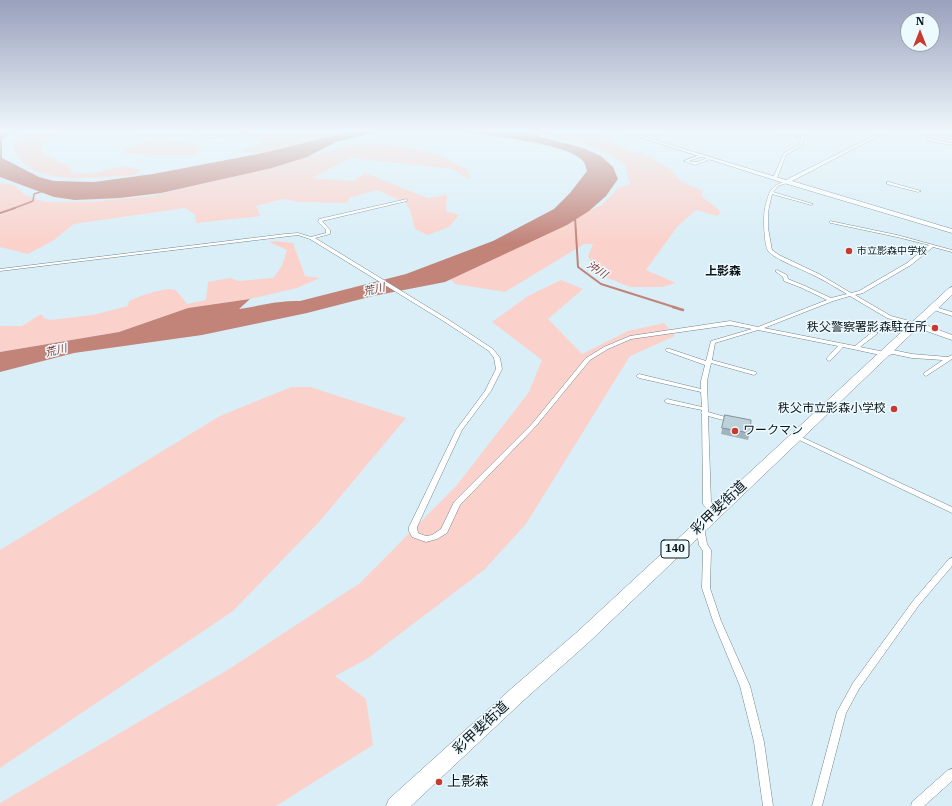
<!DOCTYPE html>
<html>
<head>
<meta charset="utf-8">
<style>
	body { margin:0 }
	#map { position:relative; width:952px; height:806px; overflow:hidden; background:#d9eef7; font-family:"IBM Plex Serif",serif }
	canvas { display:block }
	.north { position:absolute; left:900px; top:12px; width:40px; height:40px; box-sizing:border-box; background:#edfaff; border:1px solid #949fa3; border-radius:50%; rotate:0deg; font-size:11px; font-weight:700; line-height:16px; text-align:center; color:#0f1619 }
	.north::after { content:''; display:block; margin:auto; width:14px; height:18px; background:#c73a2d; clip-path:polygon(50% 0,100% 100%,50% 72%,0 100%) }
</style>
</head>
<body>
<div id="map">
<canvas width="952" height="806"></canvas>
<div class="north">N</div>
</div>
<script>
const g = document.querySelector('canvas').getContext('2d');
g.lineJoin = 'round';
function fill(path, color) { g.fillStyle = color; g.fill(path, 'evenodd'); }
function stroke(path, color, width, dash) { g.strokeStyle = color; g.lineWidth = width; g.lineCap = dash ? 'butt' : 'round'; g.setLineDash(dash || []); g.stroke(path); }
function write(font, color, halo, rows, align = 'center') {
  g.font = font + ' "IBM Plex Serif","Noto Sans JP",serif'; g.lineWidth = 3; g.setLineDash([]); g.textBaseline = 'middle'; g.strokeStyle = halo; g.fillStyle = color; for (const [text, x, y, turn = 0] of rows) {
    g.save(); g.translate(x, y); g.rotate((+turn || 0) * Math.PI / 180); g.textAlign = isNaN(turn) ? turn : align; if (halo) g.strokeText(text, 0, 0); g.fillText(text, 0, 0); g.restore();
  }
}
fill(new Path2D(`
	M 31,131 L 60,131 L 40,148 L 47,157 L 70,166 L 71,173 C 78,173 87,174 94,173 C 111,170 124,162 141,171 L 133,175 C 105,177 45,185 24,163 C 19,158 16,151 13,144 Z
	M 253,131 L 291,131 L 290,135 L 326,131 L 357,131 L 263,153 L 243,152 L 243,149 L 260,145 L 259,141 L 248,134 Z
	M 534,131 L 577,131 L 604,138 L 629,151 L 644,153 L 670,169 L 682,182 L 703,191 L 701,196 L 717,208 L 721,213 L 717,216 L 696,210 L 677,227 L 646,270 L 676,283 L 662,287 L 630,287 L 598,274 L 588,256 L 593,244 L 584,244 L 505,292 L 455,284 L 448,276 L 534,235 L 602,205 L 619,187 L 630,184 L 625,165 L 605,152 L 584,144 Z
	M 153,140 C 165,141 193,139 201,149 L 196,155 L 150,155 L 123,153 L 127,148 Z
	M 367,143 L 400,146 L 439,155 L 468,170 L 470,180 L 453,169 L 351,158 L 312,178 L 353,181 L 365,173 L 428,198 L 447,195 L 446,211 L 459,215 L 449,227 L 428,235 L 415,229 L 410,210 L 406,203 L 377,190 L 349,198 L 348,203 L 299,202 L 283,199 L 256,206 L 261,216 L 196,223 L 195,214 L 185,208 L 74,224 L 54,240 L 28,254 L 0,247 L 0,183 L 14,185 L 25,195 L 45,202 L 90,202 L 151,196 L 270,168 L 328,151 Z
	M 276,241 L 293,243 L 305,276 L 320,278 L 297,288 L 250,299 L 188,308 L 119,332 L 0,352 L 0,326 L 22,326 L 41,314 L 44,318 L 50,320 L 93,315 L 128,306 L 129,301 C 137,297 166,286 175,290 C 179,293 184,300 187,304 L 206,300 L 208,282 L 230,278 L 239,281 L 273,278 L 282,266 L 287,250 L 269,242 Z
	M 561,280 L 583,289 L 548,319 L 582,354 L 628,331 L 664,323 L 675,336 L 630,356 L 526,524 L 484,570 L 367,659 L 335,676 L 366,699 L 373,745 L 276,806 L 0,806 L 0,803 L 229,669 L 360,583 L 457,485 L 529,392 L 542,360 L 492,322 L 528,296 Z
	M 291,387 L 310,387 L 406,418 L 320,521 L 233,611 L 0,768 L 0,550 L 220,416 Z`), '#fbd2cb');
fill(new Path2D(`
	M 0,131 L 12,131 L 2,140 L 2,158 L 39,177 L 54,181 L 94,182 L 153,174 L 263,153 L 349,132 L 381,131 L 336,142 L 307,157 L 272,168 L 161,193 L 120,198 L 75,200 L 54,197 L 0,177 Z
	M 454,131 L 522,132 L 583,148 L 601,156 L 613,167 L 618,179 L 606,196 L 589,211 L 567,225 L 445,282 L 373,296 L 307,313 L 202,335 L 74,353 L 0,372 L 0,352 L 119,332 L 188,308 L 250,299 L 239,309 C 259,306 279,300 300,301 L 406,274 L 493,241 L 554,209 L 570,193 L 587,171 C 586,168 585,162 582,160 C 567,143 480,134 454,131 Z`), '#c28379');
stroke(new Path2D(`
	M 12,209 L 33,201 L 34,194 L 43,191`), '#c28379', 1.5);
stroke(new Path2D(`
	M 0,213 L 15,208
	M 575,217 L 578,267 L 601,284 L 677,308`), '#c28379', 2);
stroke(new Path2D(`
	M 673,307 L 683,310`), '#c28379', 2.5);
fill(new Path2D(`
	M 508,131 L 519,131 L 539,135 L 540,137 L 536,139 L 509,133 Z`), '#c28379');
const street = new Path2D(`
	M 141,131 L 143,131 L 142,132 L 183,132 L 183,131 L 185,131 L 193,138 L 246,131 L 250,131 L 240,134 L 192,140 L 185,134 L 138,134 L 138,132 Z
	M 665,131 L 669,131 L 646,139 L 643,138 Z
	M 779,131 L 802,135 L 807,131 L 810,131 L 804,136 L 802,145 L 786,155 L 777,178 L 775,179 L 773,178 L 784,153 L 800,144 L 801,137 L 780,133 Z
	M 925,131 L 931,131 L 938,134 L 952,137 L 952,139 L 936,136 L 929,132 L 931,139 L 952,143 L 952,145 L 929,141 Z
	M 702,154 L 704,155 L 703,156 L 689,161 C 700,165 704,156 713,158 L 695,165 L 684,161 Z
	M 786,181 L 788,182 L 787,183 L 778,186 L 773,192 L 813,204 L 811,205 L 772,194 L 768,212 L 768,228 L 772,250 L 779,255 L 819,274 L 851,293 L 859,291 L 907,263 L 929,245 L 897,237 L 831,223 L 830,223 L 830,221 L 897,235 L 952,250 L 952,252 L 933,247 L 911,265 L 863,293 L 855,295 L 891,316 L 917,323 L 918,324 L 917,325 L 915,326 L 887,318 L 850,296 L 833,301 L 764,328 L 855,346 L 871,333 L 847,324 L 846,323 L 847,322 L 849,321 L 878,333 L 860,347 L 885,352 L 893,350 L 912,354 L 948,357 L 952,355 L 952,359 L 926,376 L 924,375 L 923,374 L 924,373 L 943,360 L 912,358 L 893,354 L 885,356 L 843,347 L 831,360 L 829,361 L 826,359 L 838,346 L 758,330 L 715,343 L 712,360 L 756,372 L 757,373 L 754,375 L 711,363 L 707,381 L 708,412 L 729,418 L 730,419 L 727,421 L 708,416 L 711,503 L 719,511 L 718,513 C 712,514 706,508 703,504 L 702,414 L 701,413 L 702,410 L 667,403 L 664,401 L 667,399 L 702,407 L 701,392 L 639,378 L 636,376 L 639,374 L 701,389 L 701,381 L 705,365 L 666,351 L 665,350 L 666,349 L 670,349 L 706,361 L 711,341 L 752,329 L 730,325 L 631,339 L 608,349 L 590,360 L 536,426 L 460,505 L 447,533 L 437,539 L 426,542 L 412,537 L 409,531 L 409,527 L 456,430 L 485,391 L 496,369 L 494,358 L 489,351 L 445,322 L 310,239 L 298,235 L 0,271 L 0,269 L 285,234 L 298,233 L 311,237 L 326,233 L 326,230 L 318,222 L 319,219 L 407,199 L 407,201 L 322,221 L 330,230 L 330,234 L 315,238 L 449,320 L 493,349 L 500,358 L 502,369 L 491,391 L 462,430 L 417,527 L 418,533 L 426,536 L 432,535 L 441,529 L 454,502 L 532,424 L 586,358 L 604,347 L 630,336 L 730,321 L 758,327 L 827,300 L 802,288 L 784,281 L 783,277 L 775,271 L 777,270 L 787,275 L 788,279 L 805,286 L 831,298 L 847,294 C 836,288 826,281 815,276 C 804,270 774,259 768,251 C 764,244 763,216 765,208 C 769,192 770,186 786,181 Z
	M 887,182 L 889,182 L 921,191 L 918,192 L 887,184 Z
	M 931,307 L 935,307 L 952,312 L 952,316 L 931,309 Z
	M 795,434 L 952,507 L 952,513 L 793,437 L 792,436 L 793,435 Z
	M 700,524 L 703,525 L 704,527 L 707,544 L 711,550 L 710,588 L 721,621 L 750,686 L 764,742 L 773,806 L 763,806 L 754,742 L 740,686 L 713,621 L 702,588 L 703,551 L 699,545 L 696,527 L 697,525 Z
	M 952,558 L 952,566 L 919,605 L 859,689 L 846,713 L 822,806 L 812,806 L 837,712 L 853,683 L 913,601 L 949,559 Z
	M 952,769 L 952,781 L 924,806 L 911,806 L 912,802 L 948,770 Z`);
const secondary = new Path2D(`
	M 620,131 L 625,131 L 786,180 L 883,131 L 888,131 L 792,181 L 952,229 L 952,233 L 784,183 Z
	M 912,322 L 918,322 L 952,335 L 952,340 L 912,326 L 911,324 Z`);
const highway = new Path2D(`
	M 952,287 L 952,295 L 588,643 L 524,700 L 411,806 L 386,806 L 389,799 L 512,688 L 576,633 L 949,288 Z`);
stroke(street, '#71848c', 1);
stroke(secondary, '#71848c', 1);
stroke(highway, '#71848c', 1);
fill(street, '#fff');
fill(secondary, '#fff');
fill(highway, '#fff');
fill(new Path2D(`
	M 725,415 L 750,433 L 748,440 L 721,434 Z`), '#a2b4bb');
const building = new Path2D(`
	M 725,415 L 751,420 L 750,433 L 722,428 Z`);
fill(building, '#bcd1d9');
stroke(building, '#849298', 1);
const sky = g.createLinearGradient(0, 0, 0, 243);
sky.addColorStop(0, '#99a0bc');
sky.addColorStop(0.54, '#eef7fb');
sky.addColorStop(1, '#eef7fb00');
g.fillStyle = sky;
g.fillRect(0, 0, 952, 243);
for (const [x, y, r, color] of [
	[849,251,4,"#c73a2d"],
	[935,328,4,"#c73a2d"],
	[894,409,4,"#c73a2d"],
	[735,431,4,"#c73a2d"],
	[439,782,4,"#c73a2d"]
]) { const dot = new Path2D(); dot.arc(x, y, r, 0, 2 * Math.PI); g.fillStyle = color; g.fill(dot); stroke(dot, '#edfaff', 1.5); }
write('10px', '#0f1619', '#edfaff', [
	["市立影森中学校",857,251]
], 'left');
write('italic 11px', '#8b3c32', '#edfaff', [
	["沖川",597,270,33],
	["荒川",374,290,-12],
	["荒川",56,351,-14]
]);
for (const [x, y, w] of [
	[675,549,28]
]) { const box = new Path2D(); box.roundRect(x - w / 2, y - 9, w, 18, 3); g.fillStyle = '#edfaff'; g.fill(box); stroke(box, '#0f1619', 1); }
write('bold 11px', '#0f1619', null, [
	["140",675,549]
]);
write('bold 12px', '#0f1619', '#edfaff', [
	["上影森",723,272]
]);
write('12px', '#0f1619', '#edfaff', [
	["秩父警察署影森駐在所",927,328],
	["秩父市立影森小学校",886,409],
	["ワークマン",743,431,"left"]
], 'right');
write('14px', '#0f1619', '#edfaff', [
	["彩甲斐街道",719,508,-44],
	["彩甲斐街道",481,728,-43]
]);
write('14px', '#0f1619', '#edfaff', [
	["上影森",447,782]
], 'left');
</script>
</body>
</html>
